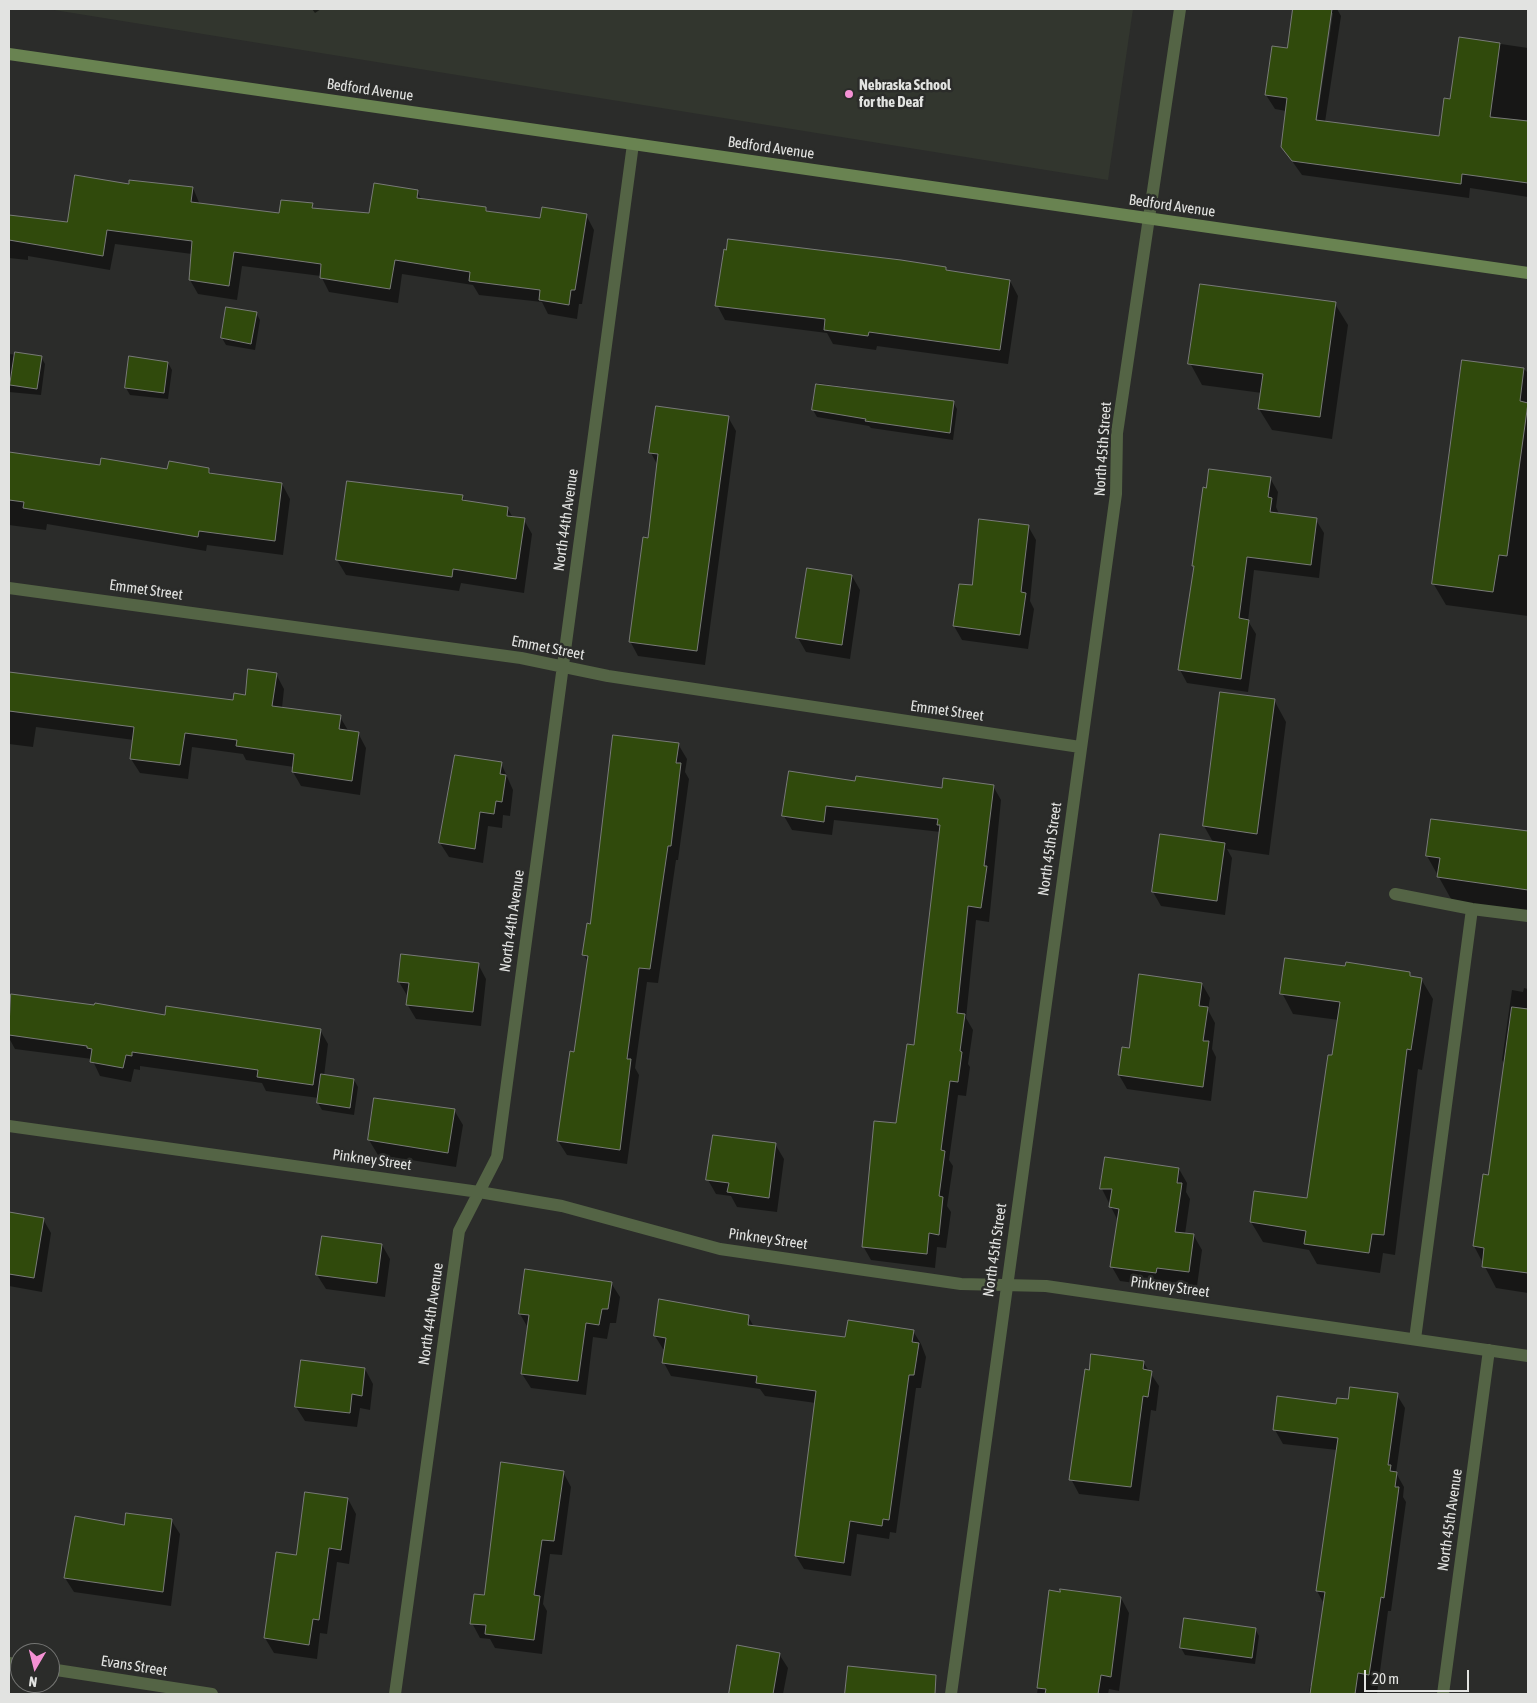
<!DOCTYPE html>
<html>
<head>
<meta charset="utf-8">
<style>
	body { margin:0 }
	#map { position:relative; width:1537px; height:1703px; overflow:hidden; background:#2b2c2a; font-family:"Asap Condensed",sans-serif }
	canvas { display:block }
	.frame { position:absolute; inset:0; border:10px solid #e2e3e1; pointer-events:none }
	.north { position:absolute; left:10px; top:1643px; width:50px; height:50px; box-sizing:border-box; background:#2b2c2a; border:1px solid #747573; border-radius:50%; rotate:188deg; font-size:14px; font-weight:700; line-height:20px; text-align:center; color:#e2e3e1 }
	.north::after { content:''; display:block; margin:auto; width:18px; height:22px; background:#f491d4; clip-path:polygon(50% 0,100% 100%,50% 72%,0 100%) }
	.scale { position:absolute; left:1364px; top:1670px; width:105px; height:22px; box-sizing:border-box; border:2px solid #e2e3e1; border-top:0; padding-left:6px; font-size:15px; line-height:18px; white-space:nowrap; color:#e2e3e1; -webkit-text-stroke:4px #2b2c2a; paint-order:stroke }
</style>
</head>
<body>
<div id="map">
<canvas width="1537" height="1703"></canvas>
<div class="frame"></div>
<div class="north">N</div>
<div class="scale">20 m</div>
</div>
<script>
const g = document.querySelector('canvas').getContext('2d');
g.lineJoin = 'round';
function fill(path, color) { g.fillStyle = color; g.fill(path, 'evenodd'); }
function stroke(path, color, width, dash) { g.strokeStyle = color; g.lineWidth = width; g.lineCap = dash ? 'butt' : 'round'; g.setLineDash(dash || []); g.stroke(path); }
function write(font, color, halo, rows, align = 'center') {
  g.font = font + ' "Asap Condensed",sans-serif'; g.lineWidth = 5; g.setLineDash([]); g.textBaseline = 'middle'; g.strokeStyle = halo; g.fillStyle = color; for (const [text, x, y, turn = 0] of rows) {
    g.save(); g.translate(x, y); g.rotate((+turn || 0) * Math.PI / 180); g.textAlign = isNaN(turn) ? turn : align; if (halo) g.strokeText(text, 0, 0); g.fillText(text, 0, 0); g.restore();
  }
}
fill(new Path2D(`
	M 48,9 L 1133,9 L 1108,180 Z`), '#32362e');
fill(new Path2D(`
	M 312,9 L 321,9 L 315,13 Z
	M 1295,9 L 1337,9 L 1341,16 L 1325,122 L 1440,138 L 1451,100 L 1460,38 L 1528,48 L 1528,197 L 1470,188 L 1469,198 L 1302,175 L 1282,147 L 1286,111 L 1275,109 L 1266,95 L 1288,49 ZM 1331,13 L 1333,13 L 1316,126 L 1314,126 Z
	M 130,185 L 193,188 L 200,205 L 280,215 L 312,205 L 315,210 L 370,214 L 417,192 L 422,200 L 485,208 L 488,212 L 541,220 L 586,215 L 594,230 L 582,304 L 579,304 L 577,319 L 548,314 L 542,302 L 479,295 L 473,285 L 402,274 L 398,303 L 329,292 L 321,276 L 242,266 L 237,300 L 198,294 L 190,280 L 192,254 L 115,244 L 110,270 L 28,256 L 28,260 L 9,258 L 9,217 L 68,224 Z
	M 946,268 L 948,272 L 1010,281 L 1018,296 L 1008,364 L 877,346 L 876,350 L 833,344 L 827,333 L 725,320 L 717,305 Z
	M 1335,304 L 1348,325 L 1332,439 L 1272,430 L 1259,409 L 1262,393 L 1202,385 L 1190,363 Z
	M 256,313 L 260,320 L 255,350 L 226,345 L 222,338 Z
	M 9,354 L 41,357 L 45,364 L 41,395 L 9,392 Z
	M 168,363 L 172,370 L 168,399 L 130,395 L 126,388 Z
	M 1524,369 L 1528,373 L 1528,616 L 1446,605 L 1433,583 Z
	M 817,383 L 953,402 L 957,409 L 953,440 L 871,428 L 869,426 L 817,417 L 813,410 Z
	M 728,417 L 736,431 L 705,665 L 638,656 L 630,641 L 649,539 L 658,466 L 651,453 Z
	M 9,452 L 101,466 L 168,470 L 209,469 L 212,475 L 282,484 L 290,499 L 283,555 L 207,545 L 206,551 L 47,524 L 46,530 L 9,525 Z
	M 1270,478 L 1278,492 L 1276,507 L 1279,514 L 1316,520 L 1324,533 L 1319,578 L 1254,570 L 1248,621 L 1256,634 L 1248,692 L 1187,683 L 1180,670 L 1195,569 L 1193,565 Z
	M 462,496 L 466,502 L 508,509 L 513,518 L 524,520 L 532,534 L 524,593 L 461,583 L 459,591 L 346,575 L 337,560 Z
	M 1028,526 L 1036,540 L 1030,601 L 1034,609 L 1028,649 L 962,640 L 954,626 L 973,587 Z
	M 852,576 L 860,590 L 850,659 L 806,652 L 798,638 Z
	M 9,673 L 234,701 L 246,696 L 276,674 L 284,689 L 282,708 L 340,717 L 349,732 L 358,733 L 366,748 L 360,795 L 301,786 L 293,772 L 294,767 L 246,760 L 243,754 L 192,747 L 188,779 L 140,773 L 131,759 L 134,740 L 36,727 L 33,747 L 9,744 Z
	M 1274,700 L 1286,722 L 1269,855 L 1227,849 L 1232,858 L 1225,915 L 1161,906 L 1153,892 L 1213,842 L 1204,826 Z
	M 678,744 L 687,759 L 685,772 L 689,779 L 678,860 L 676,860 L 658,983 L 647,982 L 635,1068 L 639,1075 L 627,1164 L 567,1155 L 558,1141 L 575,1053 L 588,962 L 584,955 L 591,925 Z
	M 501,763 L 513,790 L 510,816 L 503,815 L 502,828 L 488,826 L 483,863 L 449,857 L 440,843 Z
	M 856,782 L 943,790 L 993,786 L 1001,800 L 989,922 L 976,920 L 966,1018 L 973,1030 L 968,1064 L 970,1067 L 966,1096 L 958,1095 L 949,1160 L 953,1166 L 947,1206 L 951,1212 L 946,1248 L 937,1247 L 935,1268 L 871,1260 L 863,1246 L 897,1125 L 915,1046 L 941,832 L 834,820 L 832,835 L 792,830 L 784,816 Z
	M 1432,821 L 1528,833 L 1528,916 L 1455,906 L 1427,856 Z
	M 478,964 L 486,979 L 481,1026 L 416,1019 L 407,1004 L 408,997 L 399,982 Z
	M 1346,968 L 1409,973 L 1412,977 L 1421,979 L 1433,999 L 1422,1070 L 1418,1069 L 1395,1255 L 1383,1253 L 1380,1273 L 1317,1264 L 1309,1250 L 1263,1242 L 1251,1222 L 1308,1200 L 1339,1020 L 1293,1014 L 1282,993 Z
	M 1202,984 L 1210,998 L 1208,1010 L 1215,1023 L 1212,1049 L 1216,1057 L 1211,1101 L 1127,1089 L 1119,1075 L 1130,1049 Z
	M 1524,988 L 1528,989 L 1528,1293 L 1496,1288 L 1474,1246 L 1489,1176 L 1505,1065 L 1502,1060 L 1512,990 L 1523,992 Z
	M 12,995 L 166,1017 L 320,1030 L 328,1044 L 324,1076 L 354,1080 L 358,1087 L 354,1115 L 322,1110 L 318,1103 L 319,1098 L 266,1091 L 262,1083 L 140,1066 L 140,1070 L 134,1069 L 131,1082 L 100,1076 L 92,1059 L 15,1049 L 9,1038 Z
	M 375,1099 L 454,1110 L 463,1125 L 456,1167 L 378,1155 L 369,1140 Z
	M 775,1144 L 784,1159 L 777,1212 L 737,1207 L 731,1196 L 716,1194 L 708,1180 Z
	M 1179,1169 L 1187,1183 L 1186,1192 L 1190,1199 L 1185,1234 L 1194,1236 L 1202,1250 L 1197,1286 L 1165,1282 L 1164,1287 L 1120,1281 L 1112,1267 L 1118,1221 L 1102,1189 Z
	M 9,1214 L 43,1219 L 51,1233 L 42,1292 L 9,1286 Z
	M 382,1245 L 390,1259 L 385,1297 L 326,1289 L 317,1275 Z
	M 611,1283 L 620,1297 L 616,1323 L 610,1323 L 607,1339 L 593,1337 L 586,1395 L 531,1388 L 522,1374 L 528,1328 L 520,1314 Z
	M 748,1316 L 754,1327 L 846,1338 L 913,1331 L 921,1344 L 926,1357 L 921,1388 L 916,1388 L 896,1533 L 890,1532 L 889,1539 L 857,1534 L 851,1576 L 804,1569 L 796,1556 L 816,1403 L 765,1396 L 760,1389 L 671,1376 L 664,1363 L 666,1349 L 663,1349 L 655,1336 Z
	M 1143,1362 L 1159,1386 L 1156,1411 L 1151,1410 L 1139,1501 L 1079,1494 L 1071,1479 Z
	M 365,1369 L 373,1384 L 370,1410 L 360,1408 L 357,1427 L 305,1421 L 296,1407 Z
	M 1397,1395 L 1405,1408 L 1396,1473 L 1404,1487 L 1403,1497 L 1406,1502 L 1391,1611 L 1388,1611 L 1377,1694 L 1309,1694 L 1310,1686 L 1313,1687 L 1324,1604 L 1317,1591 L 1337,1450 L 1283,1444 L 1275,1430 L 1349,1401 Z
	M 563,1472 L 571,1487 L 562,1555 L 550,1554 L 543,1604 L 547,1611 L 542,1654 L 495,1648 L 490,1639 L 480,1638 L 472,1623 L 486,1597 Z
	M 348,1499 L 356,1514 L 349,1564 L 337,1562 L 327,1634 L 320,1633 L 317,1659 L 274,1653 L 265,1638 L 297,1556 Z
	M 171,1520 L 180,1534 L 171,1606 L 74,1592 L 65,1578 L 125,1526 Z
	M 1050,1592 L 1121,1598 L 1129,1613 L 1119,1691 L 1109,1689 L 1108,1694 L 1037,1694 Z
	M 1255,1629 L 1259,1636 L 1255,1664 L 1185,1655 L 1181,1648 Z
	M 779,1654 L 788,1668 L 783,1694 L 731,1694 Z
	M 849,1667 L 906,1687 L 905,1694 L 846,1694 Z`), '#0007');
const building = new Path2D(`
	M 1293,9 L 1332,9 L 1316,120 L 1439,136 L 1444,98 L 1450,99 L 1459,37 L 1500,43 L 1490,117 L 1528,121 L 1528,183 L 1462,174 L 1461,184 L 1292,161 L 1281,147 L 1287,98 L 1265,95 L 1272,46 L 1287,48 Z
	M 75,175 L 129,184 L 129,180 L 193,187 L 191,202 L 279,213 L 281,200 L 313,203 L 312,208 L 369,213 L 374,183 L 418,190 L 417,198 L 486,207 L 486,211 L 540,218 L 542,207 L 587,214 L 575,290 L 571,290 L 569,305 L 539,300 L 540,290 L 469,281 L 470,272 L 395,260 L 390,289 L 320,278 L 321,264 L 234,252 L 229,286 L 189,280 L 192,241 L 107,230 L 103,256 L 9,240 L 9,215 L 67,222 Z
	M 728,239 L 901,260 L 946,267 L 946,270 L 1010,280 L 1000,350 L 869,332 L 868,336 L 824,330 L 825,319 L 715,306 L 724,249 L 726,250 Z
	M 1200,284 L 1336,302 L 1320,417 L 1258,409 L 1263,374 L 1188,364 Z
	M 226,307 L 257,312 L 251,344 L 221,338 Z
	M 15,352 L 42,356 L 37,389 L 10,385 Z
	M 129,356 L 168,362 L 164,393 L 125,388 Z
	M 1462,360 L 1524,368 L 1520,401 L 1528,403 L 1507,556 L 1499,555 L 1493,592 L 1432,584 Z
	M 816,384 L 954,401 L 950,433 L 865,421 L 866,419 L 812,410 Z
	M 656,406 L 729,416 L 697,651 L 629,642 L 643,537 L 648,538 L 658,454 L 649,453 Z
	M 9,452 L 100,465 L 101,458 L 167,469 L 169,461 L 209,468 L 209,473 L 282,483 L 275,541 L 199,531 L 198,537 L 23,508 L 24,502 L 9,500 Z
	M 1209,469 L 1271,477 L 1268,497 L 1272,498 L 1270,512 L 1317,518 L 1311,565 L 1247,557 L 1239,618 L 1249,620 L 1241,679 L 1178,670 L 1194,566 L 1192,566 L 1203,487 L 1206,488 Z
	M 347,481 L 463,495 L 462,500 L 508,507 L 507,516 L 525,518 L 516,579 L 453,569 L 452,577 L 336,560 Z
	M 979,519 L 1029,525 L 1021,592 L 1026,593 L 1020,635 L 953,626 L 959,584 L 972,585 Z
	M 807,568 L 852,575 L 842,645 L 796,638 Z
	M 248,669 L 277,673 L 272,706 L 341,715 L 339,729 L 359,732 L 352,781 L 292,772 L 294,754 L 236,746 L 237,740 L 185,733 L 180,765 L 130,759 L 134,727 L 9,711 L 9,672 L 233,700 L 234,693 L 245,695 Z
	M 1220,692 L 1275,699 L 1257,834 L 1203,826 Z
	M 613,735 L 679,743 L 676,763 L 681,763 L 671,846 L 668,846 L 650,969 L 639,968 L 627,1059 L 631,1059 L 620,1150 L 557,1141 L 570,1051 L 574,1052 L 588,956 L 582,955 L 587,923 L 590,924 Z
	M 455,755 L 502,762 L 500,774 L 506,775 L 502,802 L 496,801 L 494,814 L 480,812 L 475,849 L 439,843 Z
	M 789,771 L 855,781 L 856,776 L 942,788 L 943,778 L 994,785 L 984,866 L 987,866 L 981,908 L 968,906 L 957,1013 L 965,1014 L 960,1051 L 962,1052 L 958,1082 L 950,1081 L 941,1150 L 945,1151 L 939,1196 L 943,1197 L 939,1235 L 929,1233 L 927,1254 L 862,1247 L 874,1121 L 896,1123 L 907,1044 L 914,1045 L 940,825 L 937,825 L 938,819 L 826,806 L 824,822 L 782,816 Z
	M 1431,819 L 1528,831 L 1528,890 L 1437,877 L 1440,858 L 1426,856 Z
	M 1160,834 L 1225,843 L 1217,901 L 1152,892 Z
	M 401,954 L 479,963 L 473,1012 L 406,1005 L 409,983 L 398,982 Z
	M 1285,958 L 1345,966 L 1346,962 L 1410,972 L 1410,976 L 1422,978 L 1411,1050 L 1407,1049 L 1384,1235 L 1372,1234 L 1369,1253 L 1304,1244 L 1306,1231 L 1250,1222 L 1254,1191 L 1307,1198 L 1328,1055 L 1332,1055 L 1340,1002 L 1280,994 Z
	M 1139,974 L 1202,983 L 1199,1006 L 1208,1007 L 1203,1041 L 1209,1041 L 1203,1087 L 1118,1075 L 1122,1047 L 1129,1048 Z
	M 11,994 L 94,1005 L 95,1003 L 165,1015 L 166,1006 L 321,1029 L 313,1085 L 257,1077 L 258,1070 L 132,1052 L 132,1056 L 126,1055 L 123,1068 L 90,1062 L 92,1049 L 87,1048 L 87,1046 L 9,1035 Z
	M 1512,1007 L 1528,1009 L 1528,1273 L 1482,1267 L 1484,1248 L 1473,1246 L 1483,1174 L 1488,1175 Z
	M 321,1074 L 354,1079 L 350,1108 L 317,1103 Z
	M 374,1098 L 455,1109 L 448,1153 L 368,1140 Z
	M 713,1135 L 776,1143 L 769,1198 L 727,1192 L 729,1183 L 706,1180 Z
	M 1105,1157 L 1179,1168 L 1177,1183 L 1182,1183 L 1175,1232 L 1194,1234 L 1189,1272 L 1157,1268 L 1156,1273 L 1110,1267 L 1119,1209 L 1109,1207 L 1112,1189 L 1100,1189 Z
	M 9,1212 L 44,1218 L 34,1278 L 9,1274 Z
	M 322,1236 L 382,1244 L 377,1283 L 316,1275 Z
	M 525,1269 L 612,1282 L 608,1309 L 602,1309 L 599,1325 L 586,1323 L 578,1381 L 521,1374 L 529,1315 L 519,1314 Z
	M 659,1299 L 749,1315 L 748,1325 L 845,1337 L 848,1320 L 914,1330 L 912,1342 L 919,1343 L 914,1375 L 909,1375 L 889,1520 L 883,1519 L 882,1526 L 850,1521 L 844,1563 L 795,1556 L 816,1391 L 756,1383 L 757,1376 L 662,1363 L 666,1338 L 654,1336 Z
	M 1091,1354 L 1144,1361 L 1143,1369 L 1152,1371 L 1148,1397 L 1143,1396 L 1131,1487 L 1069,1480 L 1085,1369 L 1089,1370 Z
	M 301,1360 L 365,1368 L 362,1396 L 352,1394 L 350,1413 L 295,1407 Z
	M 1350,1387 L 1398,1393 L 1388,1465 L 1391,1465 L 1390,1471 L 1397,1472 L 1395,1487 L 1399,1487 L 1384,1598 L 1381,1597 L 1369,1675 L 1358,1673 L 1355,1694 L 1310,1694 L 1325,1592 L 1316,1591 L 1338,1438 L 1273,1430 L 1277,1396 L 1336,1404 L 1337,1398 L 1348,1399 Z
	M 501,1462 L 564,1471 L 554,1541 L 542,1540 L 534,1595 L 540,1596 L 534,1640 L 485,1634 L 486,1625 L 470,1624 L 474,1594 L 484,1595 Z
	M 305,1492 L 348,1498 L 341,1550 L 329,1548 L 319,1620 L 313,1619 L 309,1645 L 264,1638 L 276,1552 L 296,1555 Z
	M 126,1513 L 172,1519 L 163,1592 L 64,1578 L 75,1516 L 124,1525 Z
	M 1060,1589 L 1121,1597 L 1111,1677 L 1101,1675 L 1098,1694 L 1045,1694 L 1046,1689 L 1037,1688 L 1049,1590 L 1060,1592 Z
	M 1184,1618 L 1256,1628 L 1252,1658 L 1180,1648 Z
	M 737,1645 L 780,1653 L 773,1694 L 729,1694 Z
	M 848,1666 L 936,1675 L 935,1694 L 845,1694 Z`);
fill(building, '#304a0c');
stroke(building, '#787a77', 1);
stroke(new Path2D(`
	M 9,588 L 521,658 L 608,676 L 1080,747
	M 1395,894 L 1472,909 L 1528,916
	M 9,1126 L 479,1192 L 562,1206 L 720,1249 L 961,1284 L 1046,1286 L 1528,1356
	M 1415,1339 L 1472,909
	M 9,1663 L 20,1665
	M 50,1669 L 212,1694
	M 395,1694 L 459,1231 L 497,1157 L 633,144
	M 951,1694 L 1116,494 L 1117,433 L 1180,9
	M 1443,1694 L 1489,1350`), '#546445', 12);
stroke(new Path2D(`
	M 9,54 L 1528,273`), '#698351', 12);
for (const [x, y, r, color] of [
	[849,94,5,"#f491d4"]
]) { const dot = new Path2D(); dot.arc(x, y, r, 0, 2 * Math.PI); g.fillStyle = color; g.fill(dot); stroke(dot, '#2b2c2a', 2); }
write('bold 15px', '#e2e3e1', '#2b2c2a', [
	["Nebraska School",859,85],
	["for the Deaf",859,102]
], 'left');
write('15px', '#e2e3e1', '#2b2c2a', [
	["Bedford Avenue",370,90,8],
	["Bedford Avenue",771,148,8],
	["Bedford Avenue",1172,206,8],
	["North 45th Street",1103,449,-86],
	["North 44th Avenue",566,520,-82],
	["Emmet Street",146,590,8],
	["Emmet Street",548,648,11],
	["Emmet Street",947,711,8],
	["North 45th Street",1050,849,-82],
	["North 44th Avenue",512,921,-82],
	["Pinkney Street",372,1160,8],
	["Pinkney Street",768,1239,8],
	["North 45th Street",995,1250,-82],
	["Pinkney Street",1170,1287,8],
	["North 44th Avenue",431,1314,-82],
	["North 45th Avenue",1450,1520,-82],
	["Evans Street",134,1666,9]
]);
</script>
</body>
</html>
